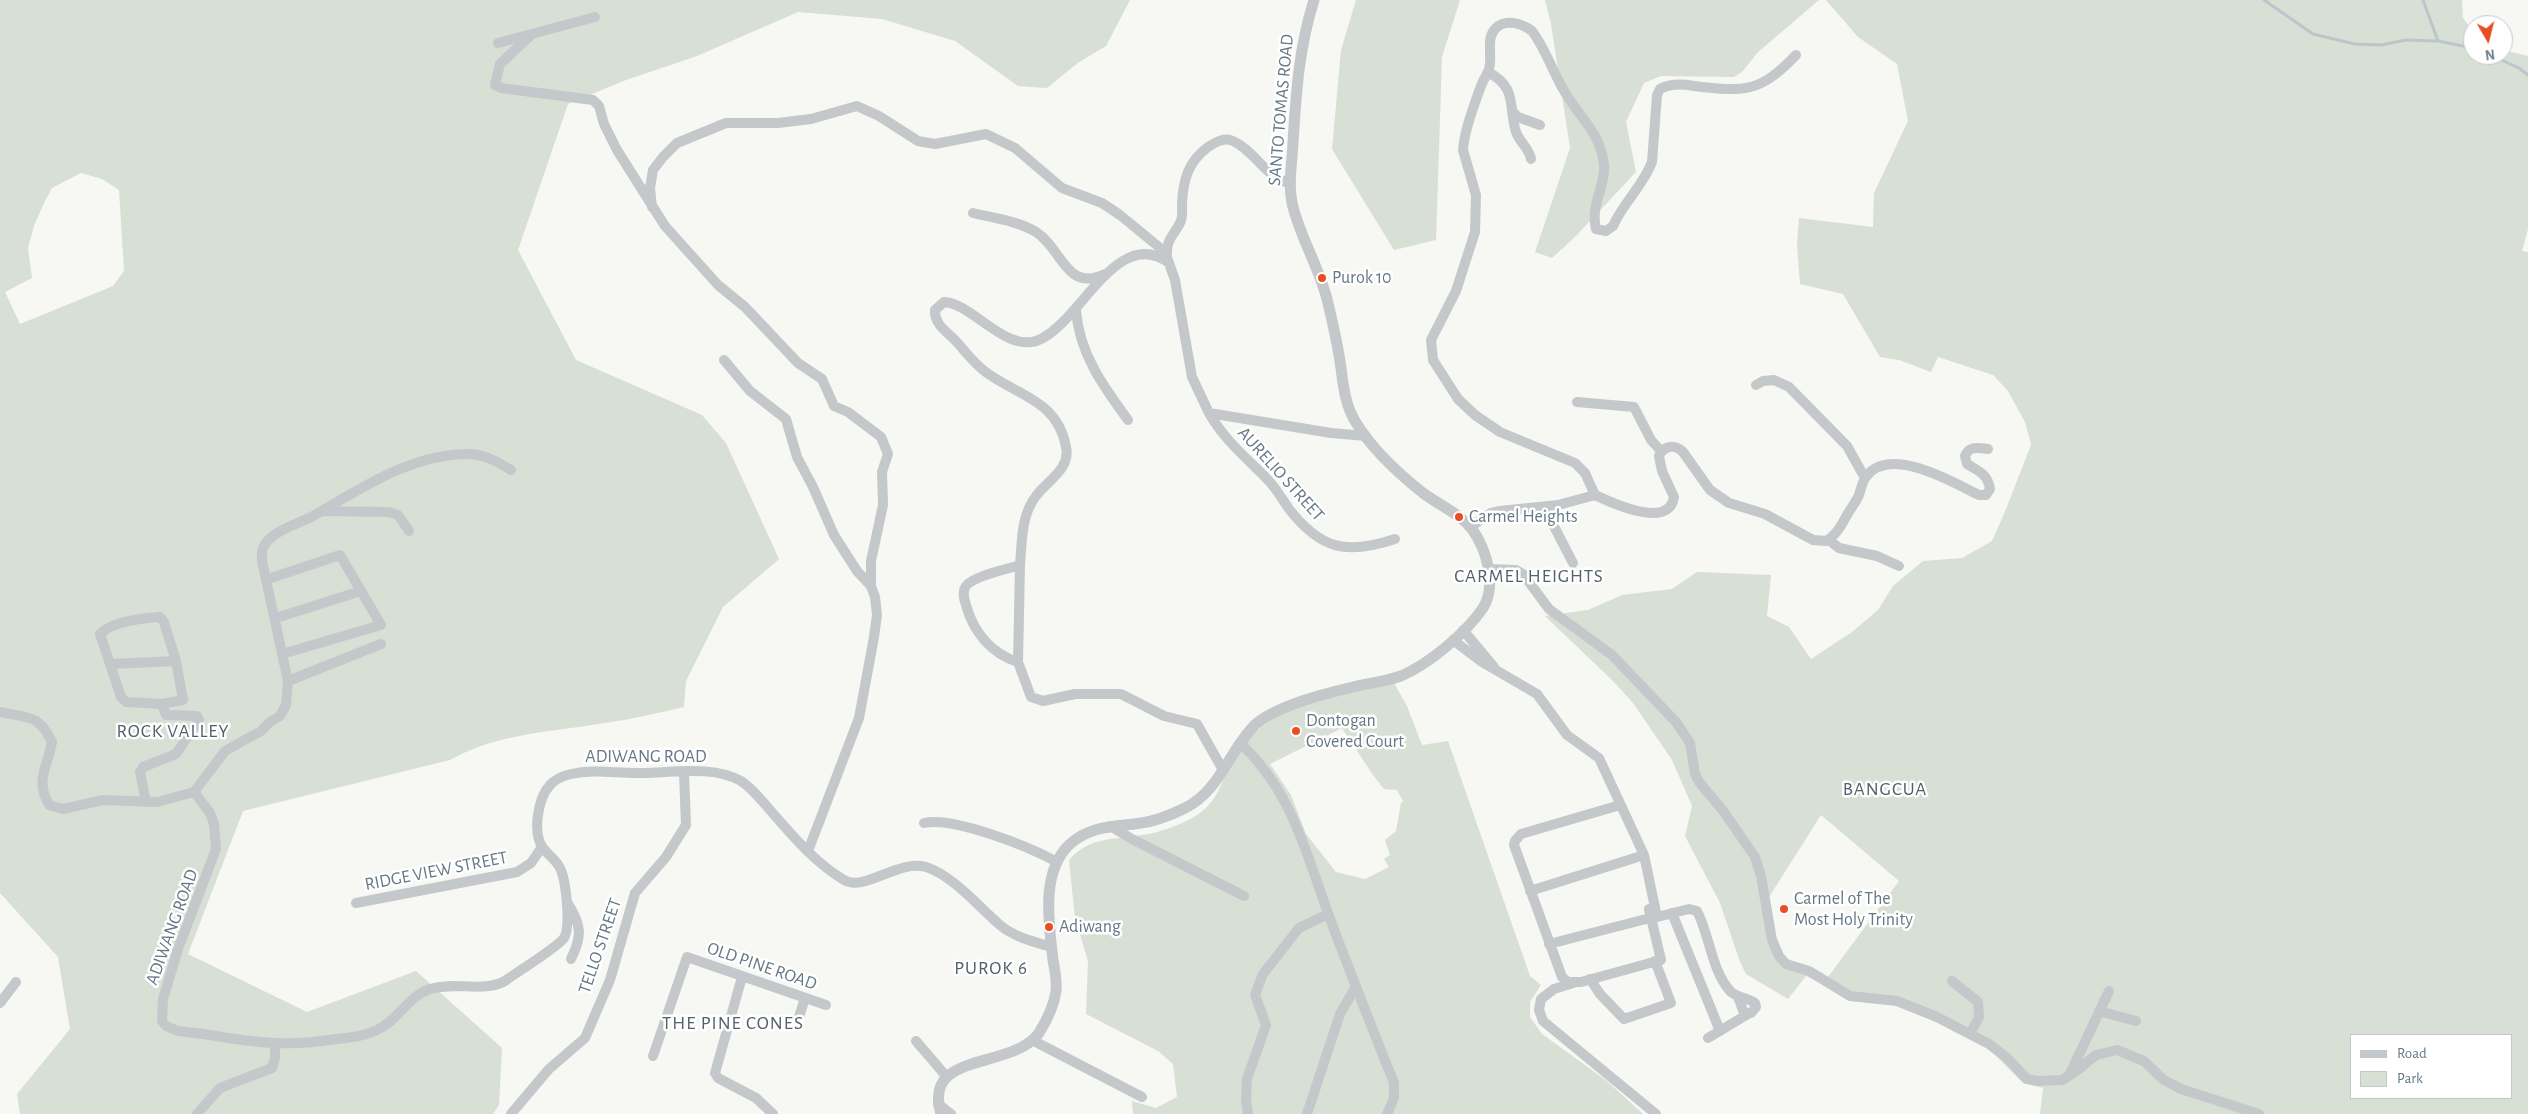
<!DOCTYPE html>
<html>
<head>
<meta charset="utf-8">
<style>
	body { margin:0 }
	#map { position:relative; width:2528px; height:1114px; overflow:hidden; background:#f7f7f4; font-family:"Alegreya Sans",sans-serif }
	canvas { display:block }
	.legend { position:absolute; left:2350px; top:1034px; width:162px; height:65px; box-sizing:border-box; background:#fff; border:1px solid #c1c9cf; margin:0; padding:6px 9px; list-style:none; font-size:15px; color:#657886 }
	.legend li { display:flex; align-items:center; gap:10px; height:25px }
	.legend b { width:25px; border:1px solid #c1c9cf }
	.north { position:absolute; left:2463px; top:15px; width:50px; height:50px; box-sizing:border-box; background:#fff; border:1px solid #c1c9cf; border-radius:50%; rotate:172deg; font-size:14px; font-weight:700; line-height:20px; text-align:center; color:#657886 }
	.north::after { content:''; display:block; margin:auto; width:18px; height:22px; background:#e84d23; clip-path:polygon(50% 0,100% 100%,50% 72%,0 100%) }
</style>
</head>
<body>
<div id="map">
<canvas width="2528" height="1114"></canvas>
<ul class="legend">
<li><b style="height:6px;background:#c4c8cb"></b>Road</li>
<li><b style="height:14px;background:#d8dfd5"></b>Park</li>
</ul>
<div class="north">N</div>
</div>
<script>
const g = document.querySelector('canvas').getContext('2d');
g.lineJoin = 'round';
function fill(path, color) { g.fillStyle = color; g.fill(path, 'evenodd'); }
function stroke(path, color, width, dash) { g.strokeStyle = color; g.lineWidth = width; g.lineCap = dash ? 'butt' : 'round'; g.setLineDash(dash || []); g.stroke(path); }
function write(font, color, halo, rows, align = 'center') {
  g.font = font + ' "Alegreya Sans",sans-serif'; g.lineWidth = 5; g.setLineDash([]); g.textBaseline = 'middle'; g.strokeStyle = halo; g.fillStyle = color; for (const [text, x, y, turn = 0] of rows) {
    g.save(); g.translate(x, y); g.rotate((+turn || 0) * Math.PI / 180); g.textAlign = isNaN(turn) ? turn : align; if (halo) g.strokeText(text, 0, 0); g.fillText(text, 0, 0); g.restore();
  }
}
fill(new Path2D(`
	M 0,0 L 1130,0 L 1106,46 L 1079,62 L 1047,88 L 1018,86 L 955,41 L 882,19 L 798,12 L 697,56 L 626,80 L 568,104 L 518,250 L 576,360 L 702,415 L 726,443 L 779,559 L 723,607 L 686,681 L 684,707 C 658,713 632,719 605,723 C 552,732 498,733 450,760 L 243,811 L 188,954 L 307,1012 L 416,971 L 502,1048 L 499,1105 L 493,1114 L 20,1114 L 17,1094 L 70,1029 L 58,957 L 0,893 ZM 81,173 L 102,179 L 119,190 L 124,271 L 113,286 L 20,324 L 5,292 L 32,278 L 28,248 L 34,226 L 43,205 L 52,188 Z
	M 1356,0 L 1460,0 L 1442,57 L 1436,240 L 1394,250 L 1332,149 L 1341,50 Z
	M 1545,0 L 1819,0 L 1757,53 L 1743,71 L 1734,77 L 1661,76 L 1644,83 L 1626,122 L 1636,172 L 1574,238 L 1552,258 L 1535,252 L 1570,148 L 1551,24 Z
	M 1826,0 L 2462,0 L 2463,18 L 2473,31 L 2473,55 L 2503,55 L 2503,50 L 2528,56 L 2528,229 L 2522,251 L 2528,252 L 2528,1114 L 2040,1114 L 2043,1088 L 2023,1083 L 1985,1045 L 1909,1009 L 1838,991 L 1806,976 L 1788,999 L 1746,974 L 1740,962 L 1720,903 L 1685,836 L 1692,806 L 1672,760 L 1633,703 L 1614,682 L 1545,616 L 1588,610 L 1622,595 L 1672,589 L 1697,572 L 1771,575 L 1767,616 L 1789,627 L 1811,659 L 1852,632 L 1878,610 L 1893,586 L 1923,561 L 1962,558 L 1992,541 L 2004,514 L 2031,445 L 2025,422 L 2008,391 L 1993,375 L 1938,357 L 1931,372 L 1899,360 L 1880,357 L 1843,294 L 1800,284 L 1797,245 L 1799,218 L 1873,227 L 1874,193 L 1908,121 L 1897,64 L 1858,37 ZM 1821,815 L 1899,881 L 1828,977 C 1818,969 1807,967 1796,963 C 1771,954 1772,919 1769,897 ZM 2352,1035 L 2512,1035 L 2512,1098 L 2352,1098 Z
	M 1394,683 L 1407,706 L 1422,745 L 1448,741 L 1530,976 L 1541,985 L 1530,1002 L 1530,1017 L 1542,1034 L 1607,1081 L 1643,1114 L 1133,1114 L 1132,1101 L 1156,1108 L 1177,1097 L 1173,1064 L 1158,1051 L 1086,1014 L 1088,961 L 1075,918 L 1069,860 C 1090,836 1114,840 1142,835 C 1158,833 1178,826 1192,818 C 1221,802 1219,781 1235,758 C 1242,749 1250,735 1259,729 C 1296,699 1349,692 1394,683 ZM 1342,728 L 1373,775 L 1384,789 L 1397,790 L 1403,801 L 1401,803 L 1396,831 L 1385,840 L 1390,855 L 1384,859 L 1389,867 L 1365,879 L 1336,872 L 1306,834 L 1291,795 L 1270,764 Z`), '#d8dfd5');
stroke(new Path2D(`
	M 2264,0 L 2313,34 L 2355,44 L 2381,45 L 2406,40 L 2438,41 L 2473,48
	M 2423,0 L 2438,41
	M 2490,55 L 2519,68 L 2528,75`), '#bac7ca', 3);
stroke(new Path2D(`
	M 532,34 L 500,64 L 495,85 L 501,88 L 593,100 L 599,106 L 604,124 L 617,150 L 665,226 L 718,285 L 745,307 L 798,363 L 822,379 L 834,406 L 848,412 L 881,437 L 888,454 L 882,472 L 883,505 L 871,561 L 871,586
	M 498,43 L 595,17
	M 1488,72 C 1518,88 1508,106 1516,132 C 1520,143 1529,148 1531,159
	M 1513,112 L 1518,117 L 1540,125
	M 652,207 L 650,188 L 653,170 L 663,157 L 677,143 L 726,123 L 778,123 L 811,119 L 857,106 L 879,116 L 918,141 L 935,144 L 986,134 L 1015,148 L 1062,188 L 1102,203 L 1120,215 L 1165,252 L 1175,280 L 1192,377 L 1209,413 L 1331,433 L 1366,436
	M 973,213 C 993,218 1018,221 1036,232 C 1062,248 1066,293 1105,274
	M 1167,254 C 1166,240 1174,235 1180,223 C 1183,218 1182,210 1182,204 C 1183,180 1188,162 1208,147 C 1216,142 1224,137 1233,141 C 1255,151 1265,177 1289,183
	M 1076,310 C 1079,353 1103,386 1128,420
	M 724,360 L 750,391 L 786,419 L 797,457 L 813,487 L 834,535 L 857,571 L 871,586 L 875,597 L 877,615 L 874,637 L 859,718 L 808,851
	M 1756,385 L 1763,381 L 1774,380 L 1789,387 L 1847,446 L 1865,478
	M 1577,402 L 1634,407 L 1651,440 L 1661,451
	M 1209,413 C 1224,440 1248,459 1269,481 C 1277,490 1283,500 1289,509 C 1321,550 1347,555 1395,539
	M 1595,495 L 1585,473 L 1575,463 L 1500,432 L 1475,415 L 1458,399 L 1433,360 L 1431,340 L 1456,291 L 1475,232 L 1476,195 L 1463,150 L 1464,142 C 1466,127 1475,102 1481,86 C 1483,80 1487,75 1489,69 C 1493,56 1485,38 1496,28 C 1506,18 1523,24 1532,31 C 1545,48 1552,70 1563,89 C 1577,115 1601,132 1604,165 C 1606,186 1590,204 1596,229 L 1606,231 L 1613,226 C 1623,203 1643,186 1652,162 L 1657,95 L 1660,89 C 1671,83 1683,84 1694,86 C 1744,92 1760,93 1796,55
	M 1544,507 L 1573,563
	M 322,511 L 389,512 L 398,515 L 409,531
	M 1470,527 L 1491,513 L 1500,511 L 1558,505 L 1595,495 C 1612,503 1669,530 1674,497 L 1662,471 L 1659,456 C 1664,445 1675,444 1683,452 L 1710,490 L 1729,503 L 1765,514 L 1813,540 L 1826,541 C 1836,536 1842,524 1847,515 C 1851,508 1856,502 1859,495 C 1861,489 1862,482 1866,477 C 1889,444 1954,483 1979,495 L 1986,495 L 1990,489 C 1988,474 1978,471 1967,464 L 1965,456 C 1969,445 1979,448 1988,449
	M 1829,540 L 1839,548 L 1877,556 L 1899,566
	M 1020,565 L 1018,662 L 1031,697 L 1043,701 L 1075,694 L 1121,694 L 1164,716 L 1197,724 L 1223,770
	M 1488,569 L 1516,570 L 1523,574 L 1549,609 L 1612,655 L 1676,722 L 1690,743 L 1695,774 L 1699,782 L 1724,812 L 1755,857 L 1761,876 L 1772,940 L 1779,956 L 1786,964 L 1809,971 L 1850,996 L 1897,1001 L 1937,1017 L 1989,1044 L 2006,1057 L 2027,1079 L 2038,1081 L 2062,1080 L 2075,1072 L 2096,1055 L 2117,1050 L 2144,1061 L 2164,1080 L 2181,1089 L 2259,1114
	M 268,579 L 340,555 L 381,625 L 282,654
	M 160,617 L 164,622 L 176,661 L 183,700 L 162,704 L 126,702 L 121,697 L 100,634 C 113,621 143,618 160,617 Z
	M 276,618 L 361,591
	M 1463,630 L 1494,667
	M 1453,640 L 1482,662 L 1537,694 L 1567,735 L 1599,758 L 1644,855 L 1657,917 L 1689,909 L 1697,911 C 1710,936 1711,969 1730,991 C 1737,998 1747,997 1755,1003 L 1756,1007 L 1751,1013 L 1744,1013 L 1738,997
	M 1018,662 C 991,654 973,631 966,605 C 964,599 962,592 966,586 C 973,576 1008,569 1020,565 C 1022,542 1021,515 1036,496 C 1047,481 1071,469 1066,447 C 1058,401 1019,396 987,373 C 974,364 965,351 955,340 C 946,331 934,324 935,310 L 944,302 C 973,303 1007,356 1041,339 C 1082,319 1118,225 1169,263
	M 111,664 L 176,661
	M 288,681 L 381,644
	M 0,712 C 28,718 39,714 52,742 C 47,769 35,779 49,805 L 63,809 L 103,800 L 157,802 L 194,792 L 210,813 L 214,824 L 216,849 L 178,949 L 163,999 L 162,1021 L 166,1026 L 178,1031 C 211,1034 243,1042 276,1043 C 296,1044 317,1042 336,1039 C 350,1038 365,1036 377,1030 C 398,1021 408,996 430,989 C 455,981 483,993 505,981 C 517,972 558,947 564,938 C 571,926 566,883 561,870 C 557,860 549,856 543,848 C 532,833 538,798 550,785 C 555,779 563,776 571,774 C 593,769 614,773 636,773 C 668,774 711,764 741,781 C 752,788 761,800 770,810 C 792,835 814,862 844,880 C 865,892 898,859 926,867 C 952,875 979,907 1000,925 C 1014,937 1034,942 1052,947
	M 1240,743 C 1292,791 1306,853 1329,916 C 1350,972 1372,1028 1394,1083 L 1394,1098 L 1387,1114
	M 194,792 L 225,751 L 261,731 L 270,722 L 280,716 L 286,705 L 288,681 L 262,561 C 262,556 261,551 264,546 C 273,530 298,524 313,516 C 360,489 411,454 468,454 C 484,454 498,462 511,470
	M 146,802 L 140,772 L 143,767 L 176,754 L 199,720 L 197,716 L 166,715 L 162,704
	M 1620,805 L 1521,834 L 1515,841 L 1514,845 L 1562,977 L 1568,982 L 1581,982 L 1661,960 L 1649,909
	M 924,823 C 953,816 1030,847 1057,862
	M 1110,826 L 1132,839 L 1244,896
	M 1530,891 L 1644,855
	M 567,902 C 581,924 583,935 571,959
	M 356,903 L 517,872 L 531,863 L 542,847
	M 1672,913 L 1720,1031
	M 1549,944 L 1650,918
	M 742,977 L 715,1073 L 718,1078 L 756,1098 L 773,1114
	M 1590,979 L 1600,994 L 1624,1019 L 1671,1003 L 1655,961
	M 1952,981 L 1978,1002 L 1979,1017 L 1970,1034
	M 1573,983 L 1554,989 L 1541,999 L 1539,1010 L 1543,1021 L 1656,1114
	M 0,1003 L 16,982
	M 2099,1011 L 2136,1021
	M 799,1017 L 805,998
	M 1708,1038 L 1748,1014
	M 1032,1040 L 1142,1097
	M 916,1041 L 946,1076
	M 653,1056 L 687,957 L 826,1005
	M 2069,1076 L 2109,991
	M 938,1104 L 951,1114
	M 197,1114 L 220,1088 L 272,1068 L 275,1058 L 275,1043
	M 511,1114 L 549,1069 L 585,1038 L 610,980 L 635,893 L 666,857 L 686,825 L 684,773
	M 1248,1114 L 1246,1099 L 1247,1079 L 1266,1025 L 1255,995 L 1263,974 L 1299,928 L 1328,914
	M 1307,1114 L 1340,1014 L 1356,986`), '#c4c8cb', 10);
stroke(new Path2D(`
	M 941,1114 C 922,1050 1011,1071 1039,1033 C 1047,1020 1054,1006 1056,991 C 1057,981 1055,970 1053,960 C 1049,924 1040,872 1070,844 C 1091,825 1115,827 1141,823 C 1156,821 1171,815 1185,808 C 1216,793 1226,760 1247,734 C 1248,733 1256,723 1257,723 C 1282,704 1327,693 1357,686 C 1372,683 1387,681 1401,676 C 1429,664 1466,633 1483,608 C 1497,586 1487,550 1472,529 C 1459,513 1439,505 1423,493 C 1399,474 1371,448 1355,421 C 1343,401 1343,378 1339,355 C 1336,338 1332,320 1328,303 C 1320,268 1300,238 1292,203 C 1288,182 1292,164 1293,143 C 1296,93 1299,47 1314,0`), '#c4c8cb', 11);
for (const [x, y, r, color] of [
	[1322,278,5,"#e84d23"],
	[1459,517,5,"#e84d23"],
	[1296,731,5,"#e84d23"],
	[1784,909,5,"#e84d23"],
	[1049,927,5,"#e84d23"]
]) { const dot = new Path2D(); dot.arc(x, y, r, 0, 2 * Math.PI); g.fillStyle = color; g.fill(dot); stroke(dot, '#fff', 2); }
write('18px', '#657886', '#fff', [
	["SANTO TOMAS ROAD",1281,110,-85],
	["AURELIO STREET",1281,474,48],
	["ADIWANG ROAD",646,757],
	["RIDGE VIEW STREET",436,871,-11],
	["ADIWANG ROAD",172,927,-70],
	["TELLO STREET",600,946,-71],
	["OLD PINE ROAD",762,966,19]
]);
write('18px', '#657886', '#fff', [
	["Purok 10",1332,278],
	["Carmel Heights",1469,517],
	["Dontogan",1306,721],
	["Covered Court",1306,742],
	["Carmel of The",1794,899],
	["Most Holy Trinity",1794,920],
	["Adiwang",1059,927]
], 'left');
g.letterSpacing = '1px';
write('19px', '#53616b', '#fff', [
	["CARMEL HEIGHTS",1529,576],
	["ROCK VALLEY",173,731],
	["BANGCUA",1885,789],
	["PUROK 6",991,968],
	["THE PINE CONES",733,1023]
]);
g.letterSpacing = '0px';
</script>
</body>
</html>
